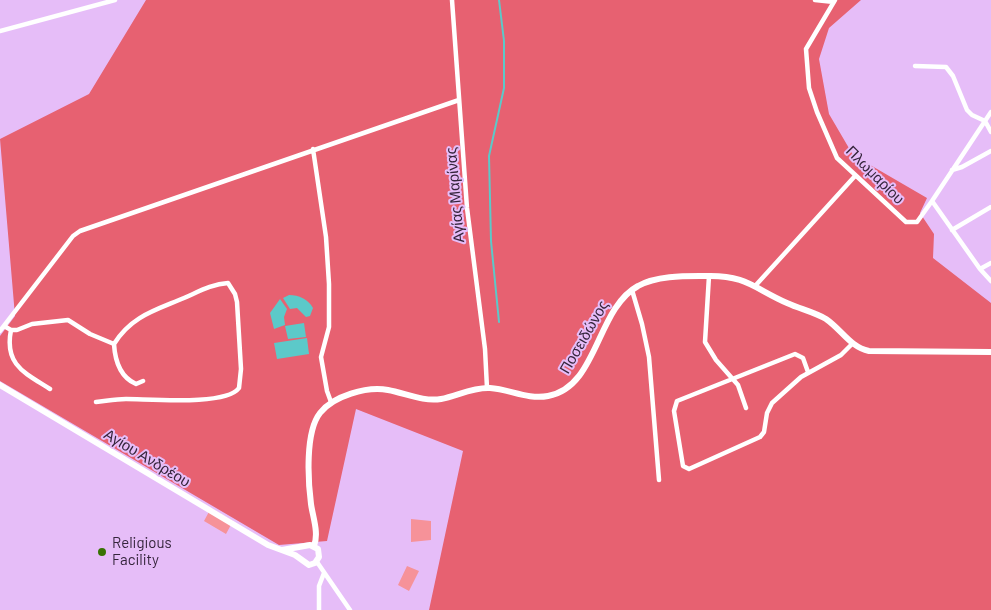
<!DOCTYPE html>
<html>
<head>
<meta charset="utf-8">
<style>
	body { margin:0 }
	canvas { display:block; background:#e6bdf8 }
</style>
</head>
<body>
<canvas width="991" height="610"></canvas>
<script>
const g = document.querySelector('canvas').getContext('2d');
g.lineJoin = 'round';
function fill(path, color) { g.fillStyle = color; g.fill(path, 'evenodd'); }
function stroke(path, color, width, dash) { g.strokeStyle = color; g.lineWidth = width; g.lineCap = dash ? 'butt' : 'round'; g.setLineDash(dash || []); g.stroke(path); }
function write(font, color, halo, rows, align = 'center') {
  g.font = font + ' Barlow,sans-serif'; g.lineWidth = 4; g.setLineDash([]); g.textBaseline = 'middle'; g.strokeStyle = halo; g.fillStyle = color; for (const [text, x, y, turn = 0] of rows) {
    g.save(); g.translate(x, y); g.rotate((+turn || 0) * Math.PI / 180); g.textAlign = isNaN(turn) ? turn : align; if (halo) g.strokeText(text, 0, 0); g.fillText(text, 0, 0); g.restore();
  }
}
fill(new Path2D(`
	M 211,508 L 233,521 L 226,534 L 204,521 Z
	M 411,519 L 431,521 L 431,540 L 411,542 Z
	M 407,566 L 419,571 L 409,591 L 398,585 Z`), '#f69299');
fill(new Path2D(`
	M 146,0 L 861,0 L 829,28 L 819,59 L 829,114 L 853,155 L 927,198 L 920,213 L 934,234 L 933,258 L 991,303 L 991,610 L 429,610 L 463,451 L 356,409 L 327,541 L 279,545 L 0,381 L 0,336 L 15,316 L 0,139 L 89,94 Z`), '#e76171');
fill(new Path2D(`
	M 289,295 C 299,295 308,299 313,308 L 310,316 L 306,317 L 297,308 L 290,309 L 283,298 Z
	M 280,299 L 287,309 L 284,317 L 285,325 L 274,329 L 270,313 Z
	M 304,323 L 306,337 L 288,339 L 285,326 Z
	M 307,338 L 309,354 L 277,359 L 274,343 Z`), '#5cc9c9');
stroke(new Path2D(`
	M 499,0 L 504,41 L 504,88 L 489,156 L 491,241 L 499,322`), '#5cc9c9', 2);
stroke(new Path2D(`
	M 452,0 L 467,208 L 485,349 L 487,388
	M 815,0 L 834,2
	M 835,0 L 806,49 L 809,88 L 817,112 L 837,158 L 906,222 L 917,222 L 932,201
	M 0,31 L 115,0
	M 915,66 L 946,67 L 953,76 L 967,110 L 972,115 L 985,121 L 991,132
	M 991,112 L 932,201 L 980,269 L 991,281
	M 313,149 L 326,237 L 329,284 L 329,327 L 321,357 L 327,391 L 331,402
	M 952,170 L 962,167 L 991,151
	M 952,230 L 991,207
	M 980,269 L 991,263
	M 709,276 L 705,342 L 716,360 L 738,385 L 746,408
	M 756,285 L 855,176
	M 632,290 L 642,324 L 649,357 L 659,480
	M 4,326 L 11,330 L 17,330 L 32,324 L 68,320 L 90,334 L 114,344 C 115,361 120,377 136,384 L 143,381
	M 11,330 C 4,365 25,373 50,389
	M 0,331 L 73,236 L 80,231 L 459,100
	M 808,372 L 803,358 L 795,354 L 677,401 L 674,411 L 683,466 L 689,469 L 760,437 L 764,432 L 767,413 L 772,403 L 801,377 L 841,355 L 852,344
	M 96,402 C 106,401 116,399 126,399 C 149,399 226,406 239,388 L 241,369 L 237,302 L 235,294 L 228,283 C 212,284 198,292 184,298 C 156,310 131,316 114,344
	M 317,562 L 350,610
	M 319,610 L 319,586 L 324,573`), '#fff', 4.5);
stroke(new Path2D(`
	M 0,385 L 268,545 L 295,555 L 309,565 L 315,563 L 319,557 L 318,549 L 310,545 L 282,550
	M 314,546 C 319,533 313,518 311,504 C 308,481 305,432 320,413 C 333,396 367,386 388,390 C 405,393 423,402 441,399 C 457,396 473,387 490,388 C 509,389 528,400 548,396 C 598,387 596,309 638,286 C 657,275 687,276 707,276 C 746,275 755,289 787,303 C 800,309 814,312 826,319 C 842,330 850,347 869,351 L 991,352`), '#fff', 6);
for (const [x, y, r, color] of [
	[102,552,5,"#387203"]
]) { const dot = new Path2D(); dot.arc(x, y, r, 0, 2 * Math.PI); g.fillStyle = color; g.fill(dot); stroke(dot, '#e6bdf8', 2); }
write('15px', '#35253c', '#e6bdf8', [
	["Πλωμαρίου",875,175,45],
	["Αγίας Μαρίνας",455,195,-95],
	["Ποσειδώνος",584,337,-60],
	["Αγίου Ανδρέου",147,458,31]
]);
write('15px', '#35253c', '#e6bdf8', [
	["Religious",112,543],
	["Facility",112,560]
], 'left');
</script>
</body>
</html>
